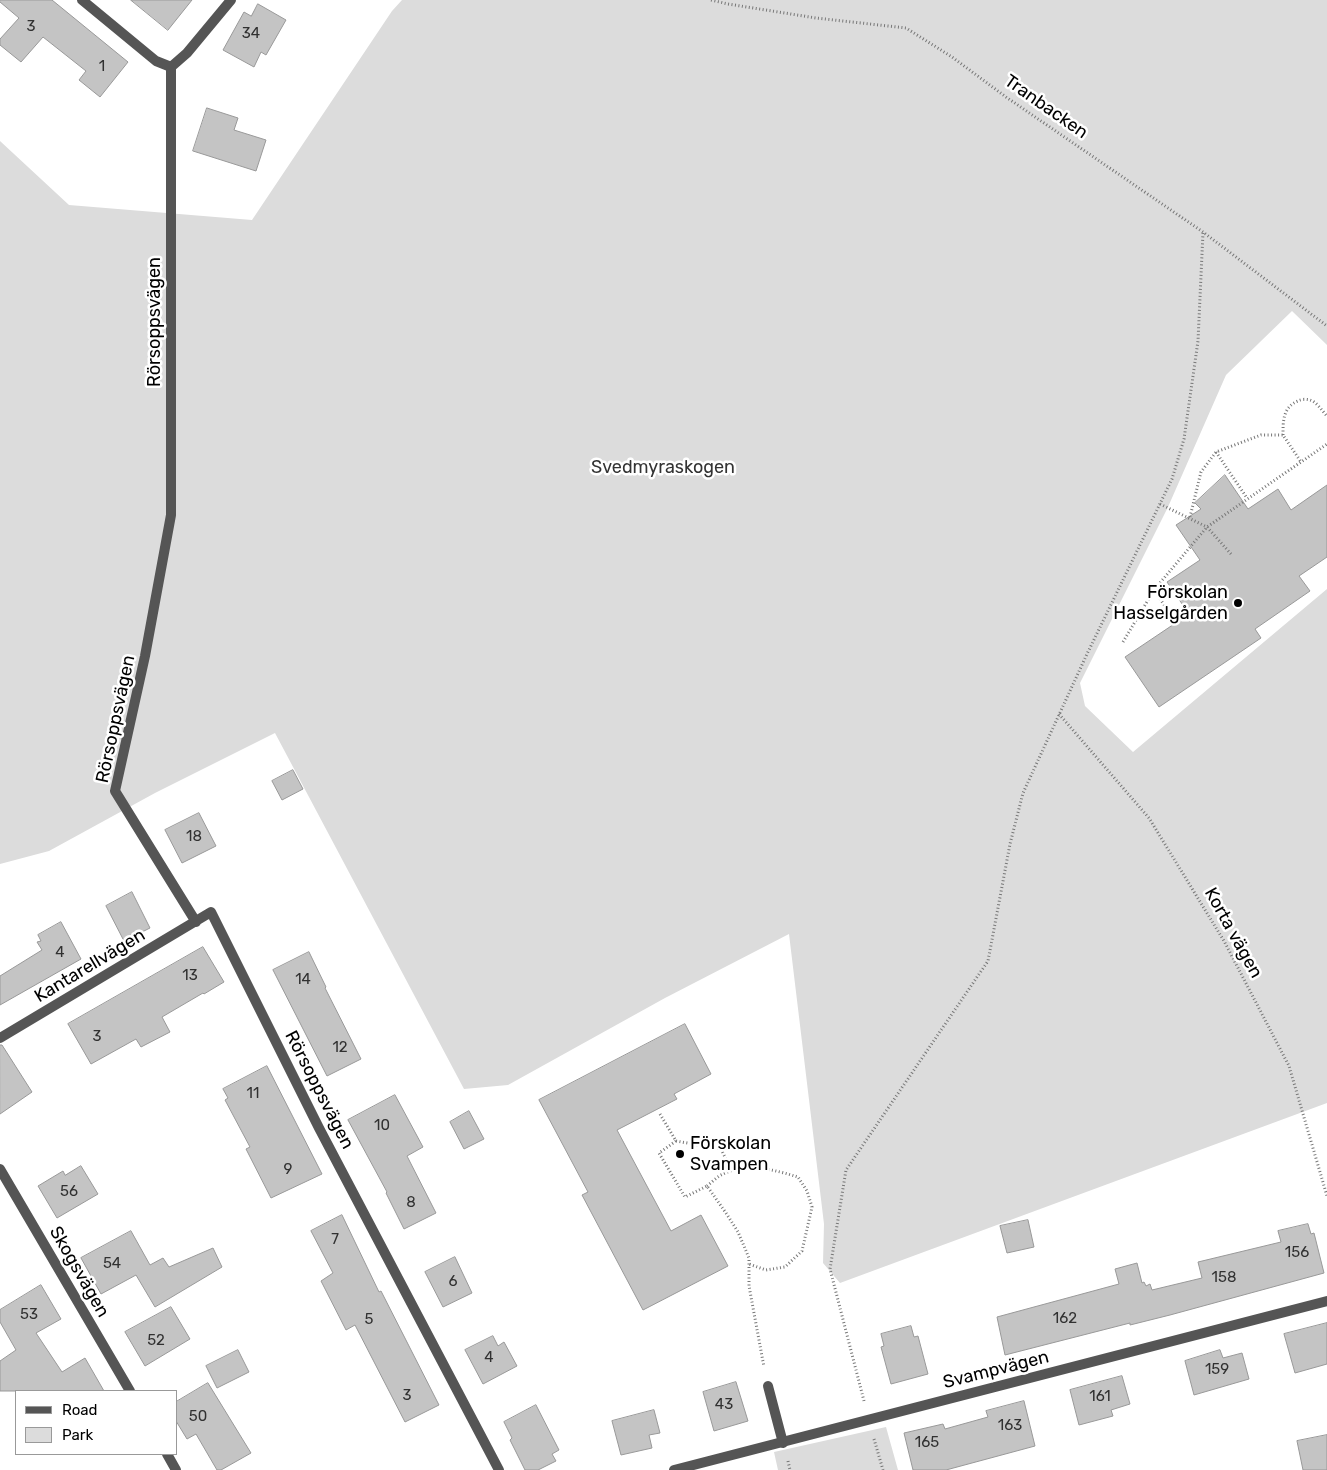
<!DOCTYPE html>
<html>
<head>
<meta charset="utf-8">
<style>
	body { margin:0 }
	#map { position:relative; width:1327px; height:1470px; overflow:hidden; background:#fff; font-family:Rubik,sans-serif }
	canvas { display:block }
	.legend { position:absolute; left:15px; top:1390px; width:162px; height:65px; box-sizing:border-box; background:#fff; border:1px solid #999; margin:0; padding:6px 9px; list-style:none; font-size:15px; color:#000 }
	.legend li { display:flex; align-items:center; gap:10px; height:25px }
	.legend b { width:25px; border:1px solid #999 }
</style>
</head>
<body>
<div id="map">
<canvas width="1327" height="1470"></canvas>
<ul class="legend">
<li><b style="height:6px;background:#555"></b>Road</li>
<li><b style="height:14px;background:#dcdcdc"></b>Park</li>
</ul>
</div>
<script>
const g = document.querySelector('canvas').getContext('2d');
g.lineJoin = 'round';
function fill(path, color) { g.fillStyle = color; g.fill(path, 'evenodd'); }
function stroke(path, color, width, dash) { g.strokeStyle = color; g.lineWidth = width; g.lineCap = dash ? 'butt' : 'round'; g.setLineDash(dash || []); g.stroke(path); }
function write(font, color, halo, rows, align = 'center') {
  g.font = font + ' Rubik,sans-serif'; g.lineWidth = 5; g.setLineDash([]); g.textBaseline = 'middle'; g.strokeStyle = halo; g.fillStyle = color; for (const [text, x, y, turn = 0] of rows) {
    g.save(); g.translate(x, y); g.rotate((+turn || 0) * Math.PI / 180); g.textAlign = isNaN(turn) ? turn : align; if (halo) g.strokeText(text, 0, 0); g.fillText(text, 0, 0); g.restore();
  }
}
fill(new Path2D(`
	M 402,0 L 1327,0 L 1327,345 L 1292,311 L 1226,375 L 1168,507 L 1080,683 L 1085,706 L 1133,752 L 1327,589 L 1327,1103 L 840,1283 L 823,1263 L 824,1224 L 789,934 L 665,998 L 508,1085 L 464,1089 L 275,733 L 155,793 L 49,851 L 0,864 L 0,141 L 69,205 L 252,220 L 392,11 Z
	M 886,1427 L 898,1470 L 778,1470 L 774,1452 Z`), '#dcdcdc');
const building = new Path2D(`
	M 0,0 L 52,0 L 128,62 L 100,97 L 79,80 L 86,71 L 43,37 L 21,62 L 0,45 L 0,39 L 19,18 L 0,2 Z
	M 131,0 L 192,0 L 168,30 Z
	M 258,4 L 286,20 L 266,55 L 261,52 L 254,67 L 223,50 L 244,12 L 251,16 Z
	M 207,108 L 238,118 L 234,130 L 266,140 L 256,171 L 193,151 Z
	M 1225,475 L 1248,509 L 1278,489 L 1291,510 L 1327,485 L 1327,557 L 1299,576 L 1310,591 L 1255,629 L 1261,638 L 1159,707 L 1125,657 L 1189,614 L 1167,582 L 1200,560 L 1176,525 L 1201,509 L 1195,503 Z
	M 293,770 L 303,789 L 282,800 L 272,781 Z
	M 199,813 L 216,846 L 182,863 L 165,830 Z
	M 132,892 L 150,928 L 124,941 L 106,906 Z
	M 61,922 L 81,959 L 0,1005 L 0,976 L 42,950 L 37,942 L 41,941 L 38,935 Z
	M 203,947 L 224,982 L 204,994 L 203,993 L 162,1017 L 170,1032 L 141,1047 L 136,1039 L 91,1064 L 68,1024 Z
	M 309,952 L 326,987 L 325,988 L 361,1059 L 327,1076 L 273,970 Z
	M 685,1024 L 711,1074 L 674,1094 L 677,1099 L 617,1130 L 671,1231 L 701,1215 L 728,1266 L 643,1310 L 582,1195 L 588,1192 L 539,1100 Z
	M 0,1045 L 2,1045 L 32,1092 L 0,1114 Z
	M 267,1066 L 322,1174 L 271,1198 L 246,1149 L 250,1147 L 225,1100 L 228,1098 L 223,1089 Z
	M 395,1095 L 423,1147 L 407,1156 L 436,1213 L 404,1229 L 386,1193 L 387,1192 L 348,1120 Z
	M 469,1111 L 484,1139 L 464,1149 L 450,1122 Z
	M 81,1166 L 98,1194 L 57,1218 L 38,1186 L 63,1171 L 65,1175 Z
	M 342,1215 L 379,1292 L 381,1291 L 439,1405 L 405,1422 L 355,1325 L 346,1330 L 321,1281 L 333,1273 L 311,1231 Z
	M 1028,1220 L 1034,1247 L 1007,1253 L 1000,1226 Z
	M 1308,1224 L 1311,1234 L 1314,1233 L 1324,1273 L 1170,1315 L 1130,1325 L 1130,1323 L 1005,1355 L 997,1317 L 1119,1284 L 1115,1269 L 1137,1263 L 1142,1283 L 1144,1282 L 1146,1286 L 1150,1284 L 1152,1290 L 1202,1278 L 1198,1262 L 1281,1242 L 1278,1231 Z
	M 131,1231 L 150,1265 L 163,1258 L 169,1267 L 213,1248 L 222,1267 L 155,1307 L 136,1275 L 101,1294 L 81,1258 Z
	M 455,1257 L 472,1293 L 443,1307 L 425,1272 Z
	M 41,1285 L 61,1319 L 36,1333 L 62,1372 L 85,1358 L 104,1391 L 0,1391 L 0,1361 L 16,1350 L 0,1322 L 0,1310 Z
	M 171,1307 L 190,1339 L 145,1366 L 125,1332 Z
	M 1327,1323 L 1327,1364 L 1295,1373 L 1284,1334 Z
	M 911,1326 L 914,1337 L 918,1336 L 928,1374 L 891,1384 L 881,1347 L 884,1346 L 881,1334 Z
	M 493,1336 L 498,1346 L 504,1342 L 517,1366 L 483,1384 L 465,1350 Z
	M 238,1350 L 249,1372 L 217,1388 L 206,1366 Z
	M 1220,1350 L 1223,1358 L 1242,1353 L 1249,1379 L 1194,1395 L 1185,1361 Z
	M 1122,1376 L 1130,1404 L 1111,1410 L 1113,1416 L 1079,1425 L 1070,1390 Z
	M 736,1382 L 748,1421 L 714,1431 L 703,1392 Z
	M 208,1383 L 251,1453 L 221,1470 L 217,1470 L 196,1434 L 187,1439 L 176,1421 L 176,1402 Z
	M 1024,1401 L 1035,1446 L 946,1470 L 913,1470 L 904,1433 L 943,1424 L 945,1429 L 988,1417 L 986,1411 Z
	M 536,1405 L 559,1450 L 552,1454 L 556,1461 L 538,1470 L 525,1470 L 510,1440 L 512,1438 L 504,1422 Z
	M 654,1410 L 660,1433 L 649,1435 L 652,1448 L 621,1455 L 612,1421 Z
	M 1327,1435 L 1327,1470 L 1303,1470 L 1297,1441 Z`);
fill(building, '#c4c4c4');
stroke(building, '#999', 1);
stroke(new Path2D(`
	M 711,0 L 728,4 L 816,18 L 906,28 L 952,57 L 1006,97 L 1203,232 L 1327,326
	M 1283,435 C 1283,421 1283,407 1298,401 C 1301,399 1306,399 1310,400 C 1317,402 1322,411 1327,416
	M 1216,452 L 1247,498
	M 1160,504 L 1207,527 L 1231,554
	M 1190,517 L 1201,472 L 1216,452 L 1261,435 L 1283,435 L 1301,462
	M 1154,590 L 1171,615
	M 1123,642 L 1154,590 L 1207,527 L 1327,444
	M 1059,714 L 1149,818 L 1224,941 L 1289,1066 L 1327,1196
	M 660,1114 L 676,1141 L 659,1153 L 685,1197 L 707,1186 L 726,1213 L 738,1232 L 749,1258 L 749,1286 L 764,1367
	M 676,1141 L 721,1149 L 732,1171
	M 707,1186 C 712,1182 718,1176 723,1174 C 746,1162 775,1170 798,1177 L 807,1191 L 812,1207 L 802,1251 L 785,1267 L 766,1270 L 749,1264
	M 864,1401 L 830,1269 L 846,1170 L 988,961 L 1010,844 L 1023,793 L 1087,654 L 1172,479 L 1184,439 L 1198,341 L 1203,232
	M 874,1439 L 883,1470
	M 788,1461 L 790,1470`), '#777', 3, [1, 2.5]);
stroke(new Path2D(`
	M 768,1386 L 783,1443`), '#555', 10);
stroke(new Path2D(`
	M 82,0 L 156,61 L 171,67
	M 196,922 L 115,791 L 145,656 L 171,515 L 171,67 L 187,53 L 231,0
	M 0,1038 L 211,912 L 319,1128 L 499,1470
	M 0,1169 L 130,1391
	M 167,1454 L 176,1470
	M 674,1470 L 1327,1301`), '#555', 10);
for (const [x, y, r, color] of [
	[1238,603,5,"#000"],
	[680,1154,5,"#000"]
]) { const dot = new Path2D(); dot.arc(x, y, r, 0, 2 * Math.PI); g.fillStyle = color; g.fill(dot); stroke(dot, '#fff', 2); }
write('15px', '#313131', null, [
	["3",31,27],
	["34",251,34],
	["1",102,67],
	["18",194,837],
	["4",60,953],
	["13",190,976],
	["14",303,980],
	["3",97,1037],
	["12",340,1048],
	["11",253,1094],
	["10",382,1126],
	["9",288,1170],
	["56",69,1192],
	["8",411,1203],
	["7",335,1240],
	["156",1297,1253],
	["54",112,1264],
	["158",1224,1278],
	["6",453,1282],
	["53",29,1315],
	["162",1065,1319],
	["5",369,1320],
	["52",156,1341],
	["4",489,1358],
	["159",1217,1370],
	["3",407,1396],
	["161",1100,1397],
	["43",724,1405],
	["50",198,1417],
	["163",1010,1426],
	["165",927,1443]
]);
write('18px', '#000', '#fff', [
	["Tranbacken",1046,107,35],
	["Rörsoppsvägen",155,322,-90],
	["Rörsoppsvägen",116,719,-78],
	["Korta vägen",1233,933,61],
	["Kantarellvägen",90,966,-31],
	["Rörsoppsvägen",319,1090,63],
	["Skogsvägen",79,1272,60],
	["Svampvägen",996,1370,-14]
]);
write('18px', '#333', '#fff', [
	["Svedmyraskogen",663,468]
]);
write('18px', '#000', '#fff', [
	["Förskolan",1228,593],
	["Hasselgården",1228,614],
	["Förskolan",690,1144,"left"],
	["Svampen",690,1165,"left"]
], 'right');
</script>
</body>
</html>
